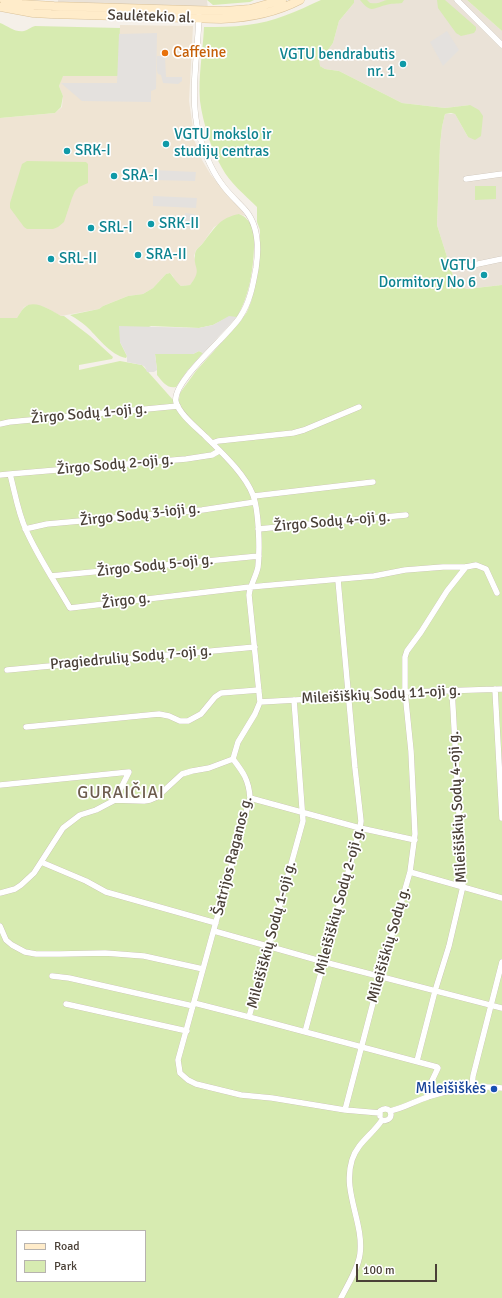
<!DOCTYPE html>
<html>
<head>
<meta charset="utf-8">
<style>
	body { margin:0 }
	#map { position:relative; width:502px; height:1298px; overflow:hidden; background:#f5f0e9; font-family:Signika,sans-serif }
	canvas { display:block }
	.legend { position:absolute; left:16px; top:1230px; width:130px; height:52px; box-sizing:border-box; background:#fff; border:1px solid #b7b3af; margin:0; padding:5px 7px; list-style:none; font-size:12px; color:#4a4037 }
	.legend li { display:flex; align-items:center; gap:8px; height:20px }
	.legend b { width:20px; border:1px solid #b7b3af }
	.scale { position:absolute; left:356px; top:1264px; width:81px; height:18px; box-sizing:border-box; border:2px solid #4a4037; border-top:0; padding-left:5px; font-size:12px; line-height:14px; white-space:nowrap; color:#4a4037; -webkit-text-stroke:3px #fff; paint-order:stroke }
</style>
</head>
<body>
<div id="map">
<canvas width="502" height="1298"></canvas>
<ul class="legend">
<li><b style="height:5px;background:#ffecca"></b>Road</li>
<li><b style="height:11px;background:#d7ebb1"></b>Park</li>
</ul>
<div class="scale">100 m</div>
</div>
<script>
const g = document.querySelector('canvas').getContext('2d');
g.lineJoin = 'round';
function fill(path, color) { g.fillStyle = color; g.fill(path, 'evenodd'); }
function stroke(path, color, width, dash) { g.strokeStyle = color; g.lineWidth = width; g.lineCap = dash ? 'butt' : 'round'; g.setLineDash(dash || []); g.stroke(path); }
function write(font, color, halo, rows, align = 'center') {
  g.font = font + ' Signika,sans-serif'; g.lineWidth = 3.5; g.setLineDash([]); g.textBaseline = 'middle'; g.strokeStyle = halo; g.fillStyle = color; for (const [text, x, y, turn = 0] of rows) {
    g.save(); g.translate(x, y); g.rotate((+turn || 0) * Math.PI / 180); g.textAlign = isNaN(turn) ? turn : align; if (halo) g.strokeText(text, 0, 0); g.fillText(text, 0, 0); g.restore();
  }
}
fill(new Path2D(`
	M 58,0 L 207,0 L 208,8 L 58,4 Z
	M 354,0 L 467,0 L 502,31 L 502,285 L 466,289 L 461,287 L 453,276 L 437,225 L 440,145 L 442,127 L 445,114 L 455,114 L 468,137 L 470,105 L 445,108 L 402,103 L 339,71 L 325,69 L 320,66 L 319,58 L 328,50 L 333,43 L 339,21 L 354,3 Z`), '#eae2d7');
fill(new Path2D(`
	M 120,25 L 193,26 L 189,101 L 195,142 L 202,160 L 211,175 L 243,212 L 245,216 L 239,214 L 214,227 L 203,243 L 196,250 L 194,256 L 198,269 L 196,278 L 190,285 L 181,286 L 175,282 L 173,276 L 170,273 L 166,274 L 153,288 L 143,294 L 128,296 L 103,306 L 99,309 L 61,316 L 44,307 L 35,305 L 29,305 L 24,307 L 17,318 L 0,318 L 0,118 L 55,113 L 62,107 L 63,96 L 59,86 L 62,76 L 118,76 Z`), '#efe4d3');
fill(new Path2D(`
	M 207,0 L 254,0 L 250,2 L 213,5 Z
	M 321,0 L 354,0 L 354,3 L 339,21 L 333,43 L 328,50 L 319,58 L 320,66 L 325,69 L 339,71 L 402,103 L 445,108 L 470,105 L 479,110 L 483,116 L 481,136 L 475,140 L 468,137 L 455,114 L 451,113 L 445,114 L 442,127 L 440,145 L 437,225 L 453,276 L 461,287 L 467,289 L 502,285 L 502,1298 L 0,1298 L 0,318 L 17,318 C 19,315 22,309 25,307 C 35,299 52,311 61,316 L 64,316 L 90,336 L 113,357 L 112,359 L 79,365 L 79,370 L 120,361 L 142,365 L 174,401 L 179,399 L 180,393 L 196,371 L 240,322 L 247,312 L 251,302 L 258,271 L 260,251 L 260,230 L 257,222 L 257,207 C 245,195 230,183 222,168 C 211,149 203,123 200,101 C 198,76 203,51 204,27 C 218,27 233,27 247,25 C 274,22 297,11 321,0 ZM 17,1231 L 145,1231 L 145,1281 L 17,1281 Z
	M 360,0 L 367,0 L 370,3 C 380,4 379,2 387,0 C 392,0 399,0 404,0 L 402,3 C 397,4 391,3 386,5 C 373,8 371,14 360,0 Z
	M 437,0 L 445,0 L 476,27 L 476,30 L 474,33 L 461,36 L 456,33 L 438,8 Z
	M 467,0 L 502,0 L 502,31 Z
	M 0,23 C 8,26 16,33 24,31 C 28,30 31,27 35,26 L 120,28 L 118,76 L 63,76 L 59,86 L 63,96 L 61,107 L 55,113 L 0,118 Z
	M 27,161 L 86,162 L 88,164 L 88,183 L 79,187 L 75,191 L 72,198 L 64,222 L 58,227 L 53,229 L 27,229 L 24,227 L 10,208 L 10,203 L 22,164 Z
	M 475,186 L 496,186 L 496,199 L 475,200 Z
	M 239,214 C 245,216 249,221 252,226 C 255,233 254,241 254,248 C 253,272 249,296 237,317 L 229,317 L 213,325 L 199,328 L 151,326 L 120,342 L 127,356 L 126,358 C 110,355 97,336 86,326 C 81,322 76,318 70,315 L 99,309 L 103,306 L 128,296 L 143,294 L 153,288 L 166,274 L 170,273 C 174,278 176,282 181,286 L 190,285 C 203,269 193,269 195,255 C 195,249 200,247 203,243 C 215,228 219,218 239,214 Z
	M 199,351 L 203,353 L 187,371 L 176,387 C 167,389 162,381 157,375 L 157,370 L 155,354 L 193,354 Z`), '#d7ebb1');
fill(new Path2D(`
	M 447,31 L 459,50 L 443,66 L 430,42 Z
	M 157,33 L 156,89 L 151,91 L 151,102 L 82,101 L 61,83 L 117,83 L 119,34 Z
	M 157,56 L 165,56 L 166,77 L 182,77 L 182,81 L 178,84 L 163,83 L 161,75 L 158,74 L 157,71 Z
	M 153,170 L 196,172 L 195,181 L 152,180 Z
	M 153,196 L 197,198 L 196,208 L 153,206 Z
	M 185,213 L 193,214 L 199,216 L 191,229 L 185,228 Z
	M 229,316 L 237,317 L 203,353 L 199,351 L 193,354 L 155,354 L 157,370 L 154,372 L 147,372 L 145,367 L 142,365 L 127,362 L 127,356 L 120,342 L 119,326 L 199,328 L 213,325 Z`), '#e4e1de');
const minor = new Path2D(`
	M 457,0 L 502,45
	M 199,16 C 198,54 189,98 199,134 C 204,152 212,172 224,187 C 231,196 239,203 246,211 C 259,227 259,248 256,268 C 253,285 250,302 240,317 C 229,335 171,382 176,402 C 179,414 197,428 206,437 C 222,453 245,474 253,495 C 259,511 260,549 258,567 C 256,577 250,585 249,595 L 260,702 L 255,714 L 238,742 L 233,759 C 243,772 249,780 250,798 L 178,1060 L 180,1073 L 188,1080 L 196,1084 L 241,1095 L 272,1098 L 345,1110 L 380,1113
	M 466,179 L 502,174
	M 459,268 L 502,259
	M 0,424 L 9,422 L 178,406
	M 212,443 L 218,441 L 293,433 L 304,430 L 359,407
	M 10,474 L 186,459 L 212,455 L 219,451
	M 0,475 L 10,474 C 15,493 18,513 26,530 C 38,557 55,582 70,608 L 250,587 L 374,576 L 405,570 L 443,567 L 466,567 L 476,565 L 486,569 L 497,593
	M 254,496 L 373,482
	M 25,529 L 47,524 L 202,510 L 255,502
	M 258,529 L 406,515
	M 51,576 L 259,556
	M 7,670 L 255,647
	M 495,689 L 502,818
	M 294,700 L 303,821 L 249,1017 L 437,1067 L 438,1068 L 429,1087 L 428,1097
	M 260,702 L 348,697 L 380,693 L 502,689
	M 26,727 L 159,714 L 169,716 L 180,721 L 188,721 L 201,714 L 215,697 L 221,693 L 259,690
	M 0,785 L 129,772 L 115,800
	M 250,798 L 360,828 L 415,840
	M 41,862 L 86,881 L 106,892 L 216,923
	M 410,872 L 415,834 L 411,751 L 405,692 L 405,657 L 407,651 L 421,632 L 447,591 L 466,567
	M 0,893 L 15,889 L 21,885 L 34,873 L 63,828 L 80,815 L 96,810 L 115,800 L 144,801 L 150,800 L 157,797 L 182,774 L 192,771 L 209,768 L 233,759
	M 0,926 L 6,940 L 12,945 L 25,952 L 36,954 L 60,954 L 105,953 L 144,956 L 203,969
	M 214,931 L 324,962 L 502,1008
	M 52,976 L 69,978 L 193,1006
	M 194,1003 L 249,1017
	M 66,1004 L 187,1031
	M 305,1032 L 360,828 L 361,821 L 355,768 L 338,580
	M 417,1061 L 435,991 L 449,946 L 463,886 L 452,690
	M 472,1087 L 473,1076 L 502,962
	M 345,1110 L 380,976 L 410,872 L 502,898
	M 390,1111 C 404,1108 415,1101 428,1097 C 452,1089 477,1085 502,1088
	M 380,1116 L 380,1111 C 384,1108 387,1108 390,1111
	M 382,1120 C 388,1122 393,1117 390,1111
	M 341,1298 C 348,1284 358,1269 360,1254 C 364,1222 342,1192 352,1160 C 357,1143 373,1134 382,1120`);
const secondary = new Path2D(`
	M 4,0 L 21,4 L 54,6 L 224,11 L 250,9 L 282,0
	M 0,7 L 33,13 L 51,14 L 221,19 C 248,18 275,13 300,0`);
stroke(minor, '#c4baae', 6);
stroke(secondary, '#dac29a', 9);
stroke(minor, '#fff', 5.5);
stroke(secondary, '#ffecca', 8);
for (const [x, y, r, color] of [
	[165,53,4,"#e8710a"],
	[403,64,4,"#0f9aa8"],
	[166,144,4,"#0f9aa8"],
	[67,151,4,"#0f9aa8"],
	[114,176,4,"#0f9aa8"],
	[151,224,4,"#0f9aa8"],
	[91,228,4,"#0f9aa8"],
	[138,255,4,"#0f9aa8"],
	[51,259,4,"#0f9aa8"],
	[484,275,4,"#0f9aa8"],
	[494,1089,4,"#1a4fb4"]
]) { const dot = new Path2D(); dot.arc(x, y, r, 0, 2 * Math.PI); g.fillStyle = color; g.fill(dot); stroke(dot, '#fff', 1.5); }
write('15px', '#4a4037', '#fff', [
	["Saulėtekio al.",151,17,2],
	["Žirgo Sodų 1-oji g.",89,414,-5],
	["Žirgo Sodų 2-oji g.",115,465,-5],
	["Žirgo Sodų 3-ioji g.",140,515,-6],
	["Žirgo Sodų 4-oji g.",332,522,-5],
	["Žirgo Sodų 5-oji g.",155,566,-6],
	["Žirgo g.",126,601,-7],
	["Pragiedrulių Sodų 7-oji g.",131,658,-5],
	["Mileišiškių Sodų 11-oji g.",381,695,-3],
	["Mileišiškių Sodų 4-oji g.",458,807,-93],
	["Šatrijos Raganos g.",233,856,-76],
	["Mileišiškių Sodų 2-oji g.",340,901,-75],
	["Mileišiškių Sodų 1-oji g.",272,935,-75],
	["Mileišiškių Sodų g.",389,945,-74]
]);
write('15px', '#c56008', '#fff', [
	["Caffeine",173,53]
], 'left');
write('15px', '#0d838f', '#fff', [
	["VGTU bendrabutis",395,55,"right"],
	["nr. 1",395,72,"right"],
	["VGTU mokslo ir",174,135],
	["studijų centras",174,152],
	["SRK-I",75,151],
	["SRA-I",122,176],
	["SRK-II",159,224],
	["SRL-I",99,228],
	["SRA-II",146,255],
	["SRL-II",59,259],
	["VGTU",476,266,"right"],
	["Dormitory No 6",476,283,"right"]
], 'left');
write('15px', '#164399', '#fff', [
	["Mileišiškės",486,1089]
], 'right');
g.letterSpacing = '1px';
write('17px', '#6d5d4e', '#fff', [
	["GURAIČIAI",121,794]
]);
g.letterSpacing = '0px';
</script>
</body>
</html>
